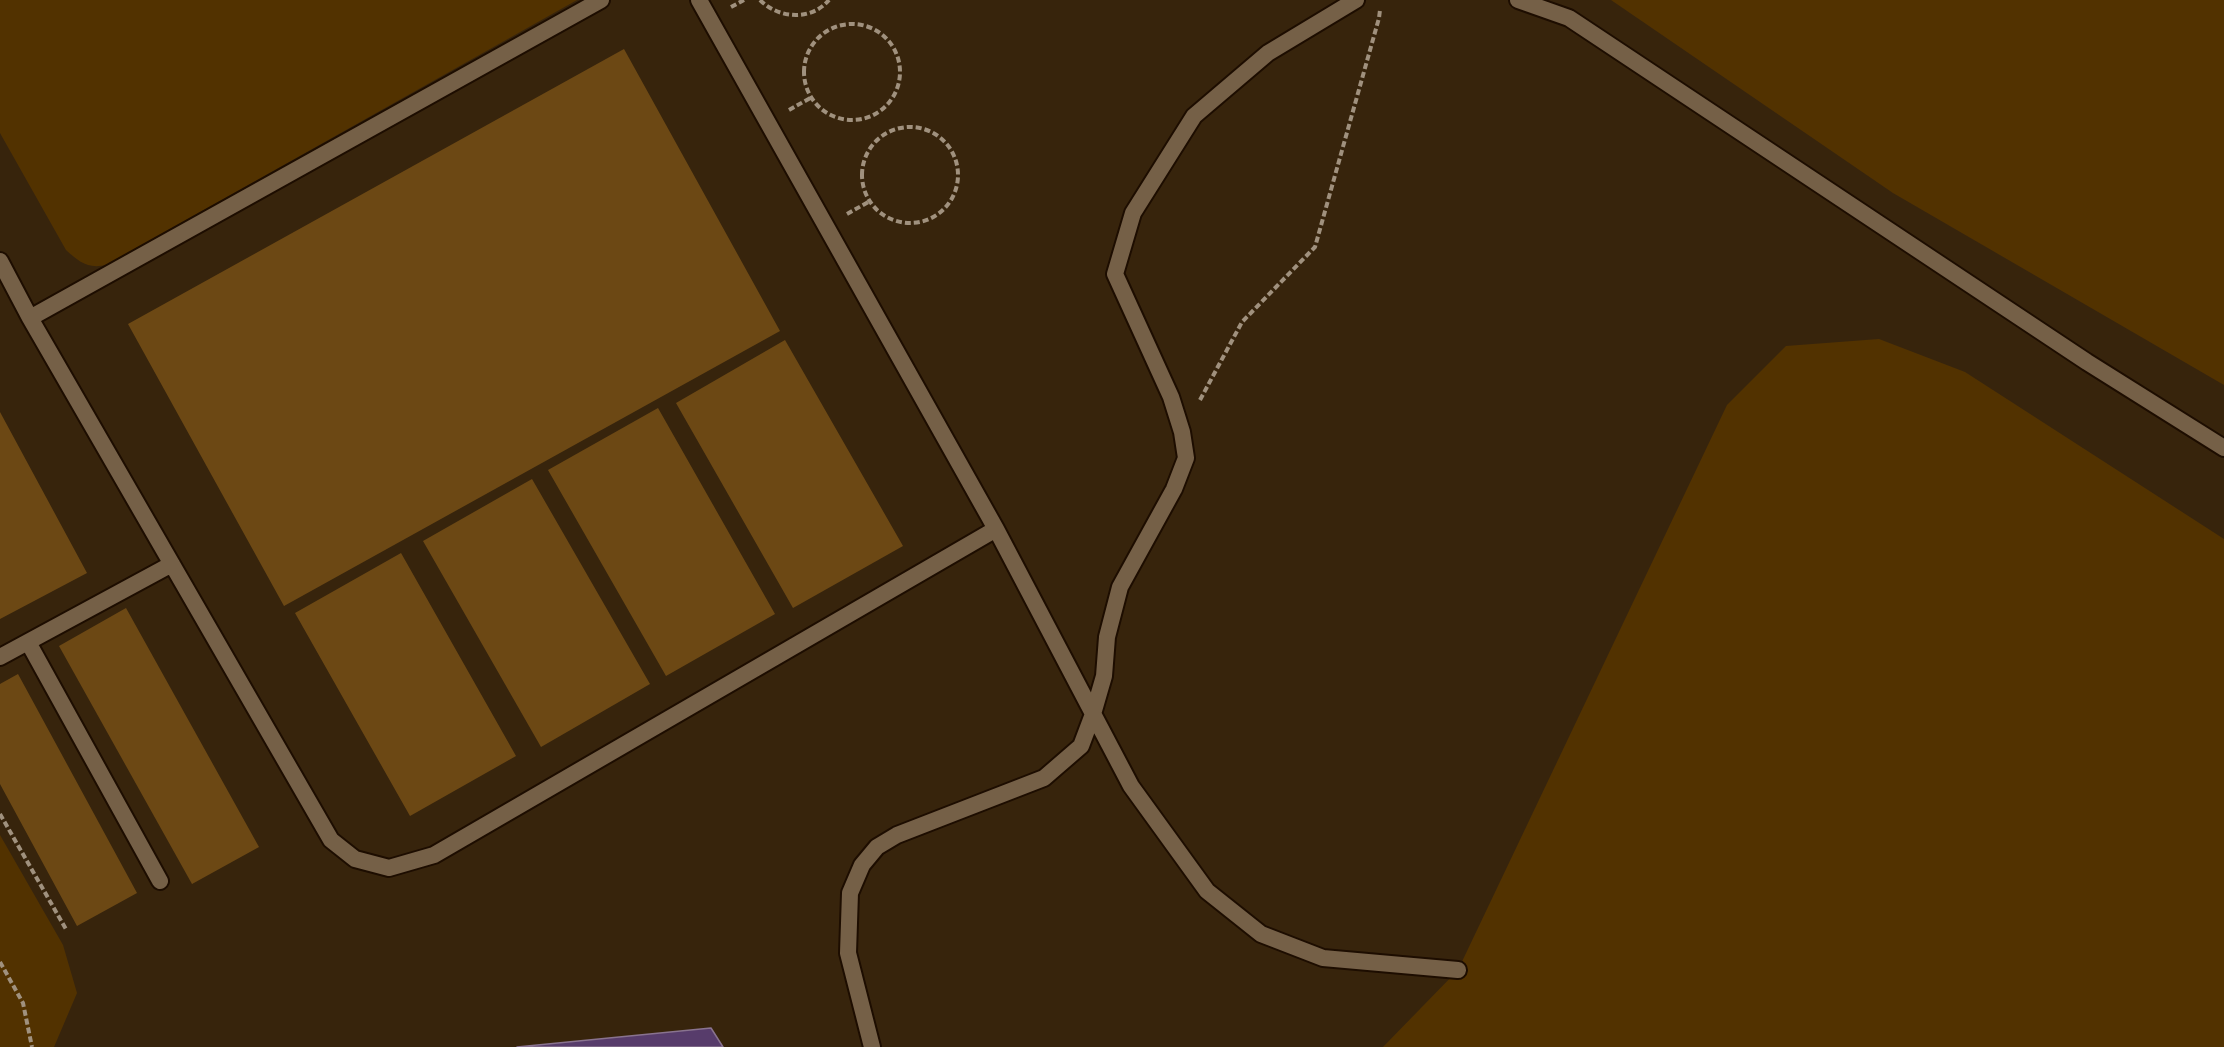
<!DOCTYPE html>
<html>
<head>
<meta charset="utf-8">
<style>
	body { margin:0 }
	canvas { display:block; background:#37240c }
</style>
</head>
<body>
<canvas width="2224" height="1047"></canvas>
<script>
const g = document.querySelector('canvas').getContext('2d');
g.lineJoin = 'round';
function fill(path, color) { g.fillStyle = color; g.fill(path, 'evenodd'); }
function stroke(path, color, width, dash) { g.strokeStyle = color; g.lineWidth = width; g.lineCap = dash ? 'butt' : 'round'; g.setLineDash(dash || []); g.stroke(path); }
fill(new Path2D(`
	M 0,0 L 577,0 L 106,265 C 88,269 79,262 66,250 L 0,133 Z
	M 1611,0 L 2224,0 L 2224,385 L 1893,193 Z
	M 1879,339 L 1965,372 L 2224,539 L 2224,1047 L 1383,1047 L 1458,970 L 1727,405 L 1786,346 Z
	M 0,835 L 63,945 L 77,993 L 54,1047 L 0,1047 Z`), '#523200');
const water = new Path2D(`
	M 711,1028 L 723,1047 L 517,1047 Z`);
fill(water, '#573c6b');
stroke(water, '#89738f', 1.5);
fill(new Path2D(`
	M 624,49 L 780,331 L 284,606 L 128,324 Z
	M 785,340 L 903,546 L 793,608 L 676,403 Z
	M 658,408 L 775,614 L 666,676 L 548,470 Z
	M 0,412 L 87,573 L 0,619 Z
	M 532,479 L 650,684 L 541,747 L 423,541 Z
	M 401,553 L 516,756 L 410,816 L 295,613 Z
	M 126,608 L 259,847 L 192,884 L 59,646 Z
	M 18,674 L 137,893 L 77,926 L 0,784 L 0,684 Z`), '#6c4814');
const service = new Path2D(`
	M 1518,0 L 1569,18 L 2087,362 L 2224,448
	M 0,261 L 30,318 L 331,840 L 355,859 L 389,868 L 434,855 L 996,529 L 699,0
	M 30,318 L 601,0
	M 996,529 L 1131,786 L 1207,891 L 1261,934 L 1323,958 L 1458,970
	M 28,642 L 160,881
	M 0,657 L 172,564
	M 872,1047 L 848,953 L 850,893 L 862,865 L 877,847 L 897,835 L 1044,778 L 1081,746 L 1093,714 L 1104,676 L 1107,637 L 1120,587 L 1174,489 L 1186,458 L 1182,432 L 1171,397 L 1115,274 L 1133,213 L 1194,116 L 1268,53 L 1356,0`);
stroke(service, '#1d0d00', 20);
stroke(new Path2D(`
	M 760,0 C 779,19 811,21 829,0
	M 731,7 L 744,0
	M804 72a48 48 0 1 1 96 0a48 48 0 1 1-96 0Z
	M 789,110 L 812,97
	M862 175a48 48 0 1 1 96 0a48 48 0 1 1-96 0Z
	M 847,214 L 870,201
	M 1200,400 L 1242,322 L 1315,247 L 1379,18 L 1380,10
	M 0,814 L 67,931
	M 0,962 L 23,1003 L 32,1047`), '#a0917e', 4, [6, 3]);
stroke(service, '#756047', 16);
</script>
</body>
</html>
